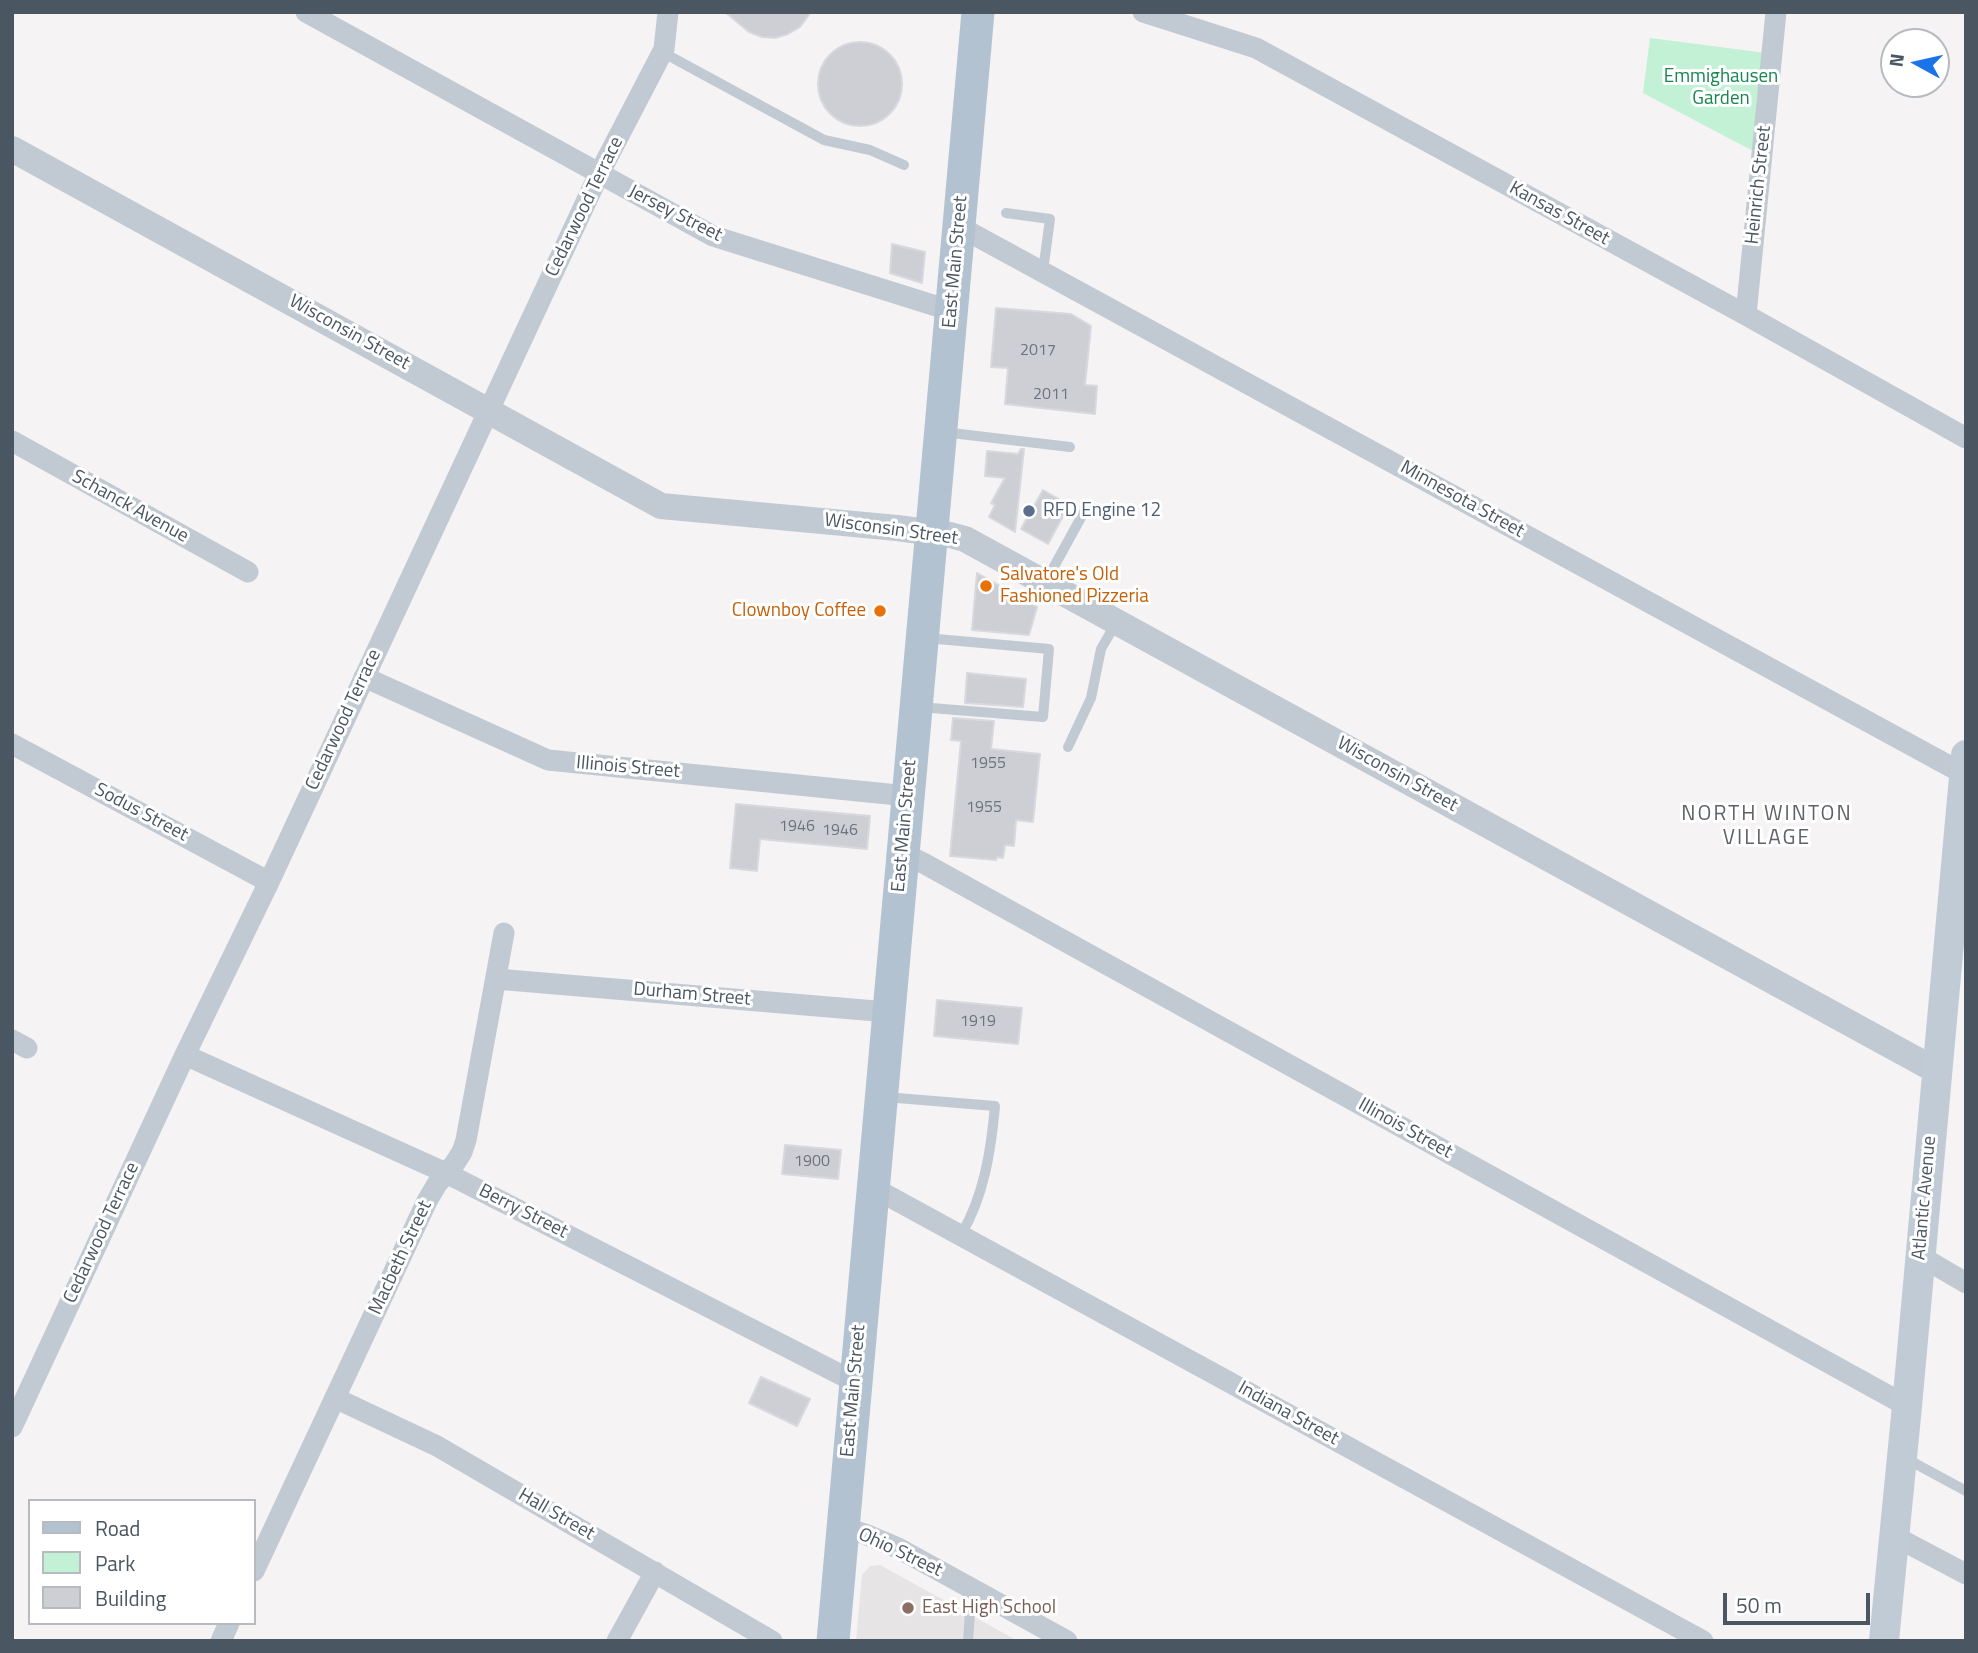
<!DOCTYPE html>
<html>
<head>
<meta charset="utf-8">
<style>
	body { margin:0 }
	#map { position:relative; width:1978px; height:1653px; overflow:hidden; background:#f5f3f3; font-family:"Titillium Web",sans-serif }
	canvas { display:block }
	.frame { position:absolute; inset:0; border:14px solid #4a5661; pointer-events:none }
	.legend { position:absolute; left:28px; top:1499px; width:228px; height:126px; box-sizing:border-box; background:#fff; border:2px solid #b7bbc0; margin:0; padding:9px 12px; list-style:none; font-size:21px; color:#4a5661 }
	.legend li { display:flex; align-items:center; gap:14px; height:35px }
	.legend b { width:35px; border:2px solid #b7bbc0 }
	.north { position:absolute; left:1880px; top:28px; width:70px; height:70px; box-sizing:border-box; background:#fff; border:2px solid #b7bbc0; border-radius:50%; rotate:278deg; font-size:19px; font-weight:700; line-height:28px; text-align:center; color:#4a5661 }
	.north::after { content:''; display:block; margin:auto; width:24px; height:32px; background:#1a73e8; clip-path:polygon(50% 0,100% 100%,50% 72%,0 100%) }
	.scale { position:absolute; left:1723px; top:1593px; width:147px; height:32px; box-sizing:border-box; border:4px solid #4a5661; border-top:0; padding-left:9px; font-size:21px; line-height:24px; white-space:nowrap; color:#4a5661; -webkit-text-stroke:5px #fff; paint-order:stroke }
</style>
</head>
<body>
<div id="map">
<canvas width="1978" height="1653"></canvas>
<div class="frame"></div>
<ul class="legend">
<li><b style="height:9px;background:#b3c2d1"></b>Road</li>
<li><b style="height:19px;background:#c3f1d5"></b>Park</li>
<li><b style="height:19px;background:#cdcfd5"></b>Building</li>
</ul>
<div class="north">N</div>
<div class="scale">50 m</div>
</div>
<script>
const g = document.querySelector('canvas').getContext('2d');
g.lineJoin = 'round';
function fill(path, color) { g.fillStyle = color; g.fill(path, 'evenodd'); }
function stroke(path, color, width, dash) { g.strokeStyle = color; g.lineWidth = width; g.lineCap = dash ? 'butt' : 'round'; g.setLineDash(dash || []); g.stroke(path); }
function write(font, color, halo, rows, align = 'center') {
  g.font = font + ' "Titillium Web",sans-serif'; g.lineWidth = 6; g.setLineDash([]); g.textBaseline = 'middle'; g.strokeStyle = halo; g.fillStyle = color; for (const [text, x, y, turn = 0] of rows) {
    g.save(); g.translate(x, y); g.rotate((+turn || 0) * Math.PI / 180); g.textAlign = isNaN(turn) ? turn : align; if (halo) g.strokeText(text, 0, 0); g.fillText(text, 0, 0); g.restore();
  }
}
fill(new Path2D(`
	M 880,1565 L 1018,1641 L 856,1641 L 862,1575 L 870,1566 Z`), '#e6e4e5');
fill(new Path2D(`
	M 1650,38 L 1766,53 L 1755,152 L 1643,93 Z`), '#c3f1d5');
const building = new Path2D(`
	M 725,12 L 811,12 L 800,27 L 788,34 L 775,38 L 762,37 L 749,32 Z
	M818 84a42 42 0 1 1 84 0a42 42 0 1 1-84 0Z
	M 892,244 L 925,252 L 922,283 L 890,273 Z
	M 996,308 L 1071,314 L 1091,326 L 1085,385 L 1097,386 L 1095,414 L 1005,404 L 1008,368 L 991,367 Z
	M 1021,449 L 1024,449 L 1015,532 L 989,517 L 995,505 L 991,503 L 1005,478 L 985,476 L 987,451 L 1018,454 Z
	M 1043,490 L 1069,505 L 1048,544 L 1021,529 Z
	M 977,573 L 1037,607 L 1029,635 L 972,630 Z
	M 967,673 L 1026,679 L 1023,707 L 965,703 Z
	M 953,718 L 994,721 L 991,749 L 1040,754 L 1033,822 L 1016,820 L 1014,846 L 1005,845 L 1003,858 L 997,857 L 996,860 L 950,856 L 961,741 L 951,740 Z
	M 736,804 L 870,816 L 867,849 L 760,839 L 757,871 L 730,868 Z
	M 937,1000 L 1022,1008 L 1018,1044 L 934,1036 Z
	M 785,1145 L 841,1150 L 838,1179 L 782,1174 Z
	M 761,1377 L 810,1399 L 797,1426 L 749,1403 Z`);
fill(building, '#cdcfd5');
stroke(building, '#d7d9de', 2);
stroke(new Path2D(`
	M 662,52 L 824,140 L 870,150 L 904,165
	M 1006,213 L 1050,219 L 1043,271
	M 943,432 L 1070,447
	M 1045,583 L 1084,512
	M 919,707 L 1043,717 L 1049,649 L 926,638
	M 1068,747 L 1091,698 L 1101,649 L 1116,623
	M 885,1097 L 995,1106 C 991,1151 984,1196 961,1235
	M 1905,1458 L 1966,1491
	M 968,1641 L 970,1612 L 979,1592`), '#c1cad2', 10);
stroke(new Path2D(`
	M 306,12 L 713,236 L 952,311
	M 1143,12 L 1256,48 L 1746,315 L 1966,438
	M 960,227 L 1964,774
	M 1746,315 L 1776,12
	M 12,441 L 248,572
	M 364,677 L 548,760 L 908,796
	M 12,744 L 269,882
	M 903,853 L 925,864 L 1907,1406
	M 496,979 L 888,1012
	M 12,1040 L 27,1048
	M 185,1055 L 446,1173 L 855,1382
	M 872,1187 L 1703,1641
	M 1920,1256 L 1966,1283
	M 335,1398 L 437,1446 L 772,1641
	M 12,1427 L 185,1055 L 269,882 L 599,174 L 664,49 L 668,12
	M 842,1527 L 865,1534 L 898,1548 L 1067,1641
	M 1894,1536 L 1966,1574
	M 254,1571 L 427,1201 L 437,1184 L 455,1163 L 462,1152 L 466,1140 L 504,933
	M 221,1641 L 229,1623
	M 617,1641 L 655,1572`), '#c1cad2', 21);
stroke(new Path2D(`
	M 12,149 L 661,506 L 897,528 L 950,535 L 965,539 L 1937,1071`), '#c1cad2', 26);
stroke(new Path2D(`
	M 1884,1641 L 1907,1406 L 1966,755`), '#c1cbd6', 30);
stroke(new Path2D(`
	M 833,1641 L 978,12`), '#b3c2d1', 33);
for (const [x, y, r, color] of [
	[1029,511,7,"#5c6f8a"],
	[986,586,7,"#e8710a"],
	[880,611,7,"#e8710a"],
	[908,1608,7,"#8d6e63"]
]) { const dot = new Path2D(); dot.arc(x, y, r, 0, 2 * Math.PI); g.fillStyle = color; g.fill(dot); stroke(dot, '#fff', 2.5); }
write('16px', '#6b747e', null, [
	["2017",1038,351],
	["2011",1051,395],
	["1955",988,764],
	["1955",984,808],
	["1946",797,827],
	["1946",840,831],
	["1919",978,1022],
	["1900",812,1162]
]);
write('19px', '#17864f', '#fff', [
	["Emmighausen",1721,77],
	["Garden",1721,99]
]);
write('19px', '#4a5661', '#fff', [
	["Heinrich Street",1759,185,-84],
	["Cedarwood Terrace",585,207,-64],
	["Jersey Street",675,214,27],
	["Kansas Street",1559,214,29],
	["East Main Street",956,262,-85],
	["Wisconsin Street",349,333,29],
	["Minnesota Street",1462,500,29],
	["Schanck Avenue",130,507,29],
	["Wisconsin Street",891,530,8],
	["Cedarwood Terrace",344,720,-65],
	["Illinois Street",628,768,5],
	["Wisconsin Street",1397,775,29],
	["Sodus Street",141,813,28],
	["East Main Street",905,826,-85],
	["Durham Street",692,995,5],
	["Illinois Street",1405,1129,29],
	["Atlantic Avenue",1925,1198,-85],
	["Berry Street",523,1212,27],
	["Cedarwood Terrace",102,1233,-65],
	["Macbeth Street",401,1258,-65],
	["East Main Street",854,1391,-85],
	["Indiana Street",1288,1414,29],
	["Hall Street",556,1515,30],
	["Ohio Street",900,1553,25]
]);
write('19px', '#4e5e75', '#fff', [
	["RFD Engine 12",1043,511]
], 'left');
write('19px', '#c56008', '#fff', [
	["Salvatore's Old",1000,575],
	["Fashioned Pizzeria",1000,597],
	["Clownboy Coffee",866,611,"right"]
], 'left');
write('19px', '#785e54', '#fff', [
	["East High School",922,1608]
], 'left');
g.letterSpacing = '2px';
write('21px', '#5f6368', '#fff', [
	["NORTH WINTON",1767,815],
	["VILLAGE",1767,839]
]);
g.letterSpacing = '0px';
</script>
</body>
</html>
